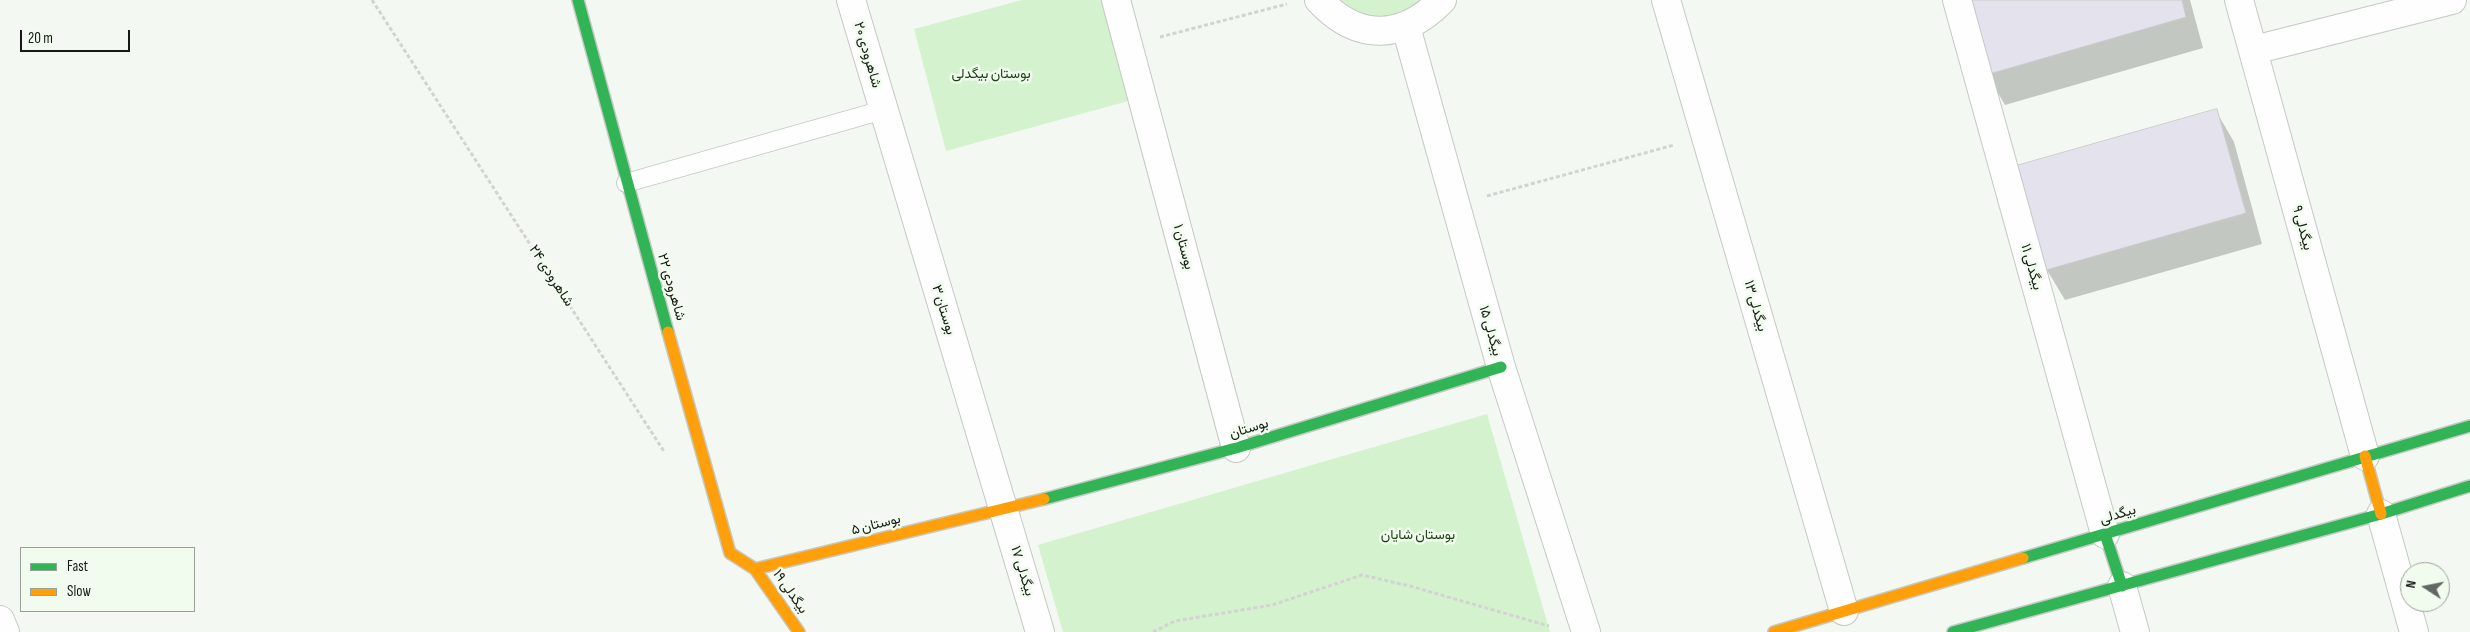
<!DOCTYPE html>
<html>
<head>
<meta charset="utf-8">
<style>
	body { margin:0 }
	#map { position:relative; width:2470px; height:632px; overflow:hidden; background:#f3f9f2; font-family:"Sofia Sans Condensed",sans-serif }
	canvas { display:block }
	.legend { position:absolute; left:20px; top:547px; width:175px; height:65px; box-sizing:border-box; background:#f1fcef; border:1px solid #99a298; margin:0; padding:6px 9px; list-style:none; font-size:15px; color:#161a15 }
	.legend li { display:flex; align-items:center; gap:10px; height:25px }
	.legend b { width:25px; border:1px solid #99a298 }
	.north { position:absolute; left:2400px; top:562px; width:50px; height:50px; box-sizing:border-box; background:#f1fcef; border:1px solid #99a298; border-radius:50%; rotate:281deg; font-size:14px; font-weight:700; line-height:20px; text-align:center; color:#161a15 }
	.north::after { content:''; display:block; margin:auto; width:18px; height:22px; background:#636862; clip-path:polygon(50% 0,100% 100%,50% 72%,0 100%) }
	.scale { position:absolute; left:20px; top:30px; width:110px; height:22px; box-sizing:border-box; border:2px solid #161a15; border-top:0; padding-left:6px; font-size:15px; line-height:18px; white-space:nowrap; color:#161a15; -webkit-text-stroke:4px #f1fcef; paint-order:stroke }
</style>
</head>
<body>
<div id="map">
<canvas width="2470" height="632"></canvas>
<ul class="legend">
<li><b style="height:6px;background:#30b455"></b>Fast</li>
<li><b style="height:6px;background:#ff9f0a"></b>Slow</li>
</ul>
<div class="north">N</div>
<div class="scale">20 m</div>
</div>
<script>
const g = document.querySelector('canvas').getContext('2d');
g.lineJoin = 'round';
function fill(path, color) { g.fillStyle = color; g.fill(path, 'evenodd'); }
function stroke(path, color, width, dash) { g.strokeStyle = color; g.lineWidth = width; g.lineCap = dash ? 'butt' : 'round'; g.setLineDash(dash || []); g.stroke(path); }
function write(font, color, halo, rows, align = 'center') {
  g.font = font + ' "Sofia Sans Condensed",Vazirmatn,sans-serif'; g.lineWidth = 5; g.setLineDash([]); g.textBaseline = 'middle'; g.strokeStyle = halo; g.fillStyle = color; for (const [text, x, y, turn = 0] of rows) {
    g.save(); g.translate(x, y); g.rotate((+turn || 0) * Math.PI / 180); g.textAlign = isNaN(turn) ? turn : align; if (halo) g.strokeText(text, 0, 0); g.fillText(text, 0, 0); g.restore();
  }
}
fill(new Path2D(`
	M 1022,0 L 1106,0 L 1132,100 L 946,151 L 914,29 Z
	M 1337,0 L 1424,0 C 1386,24 1374,24 1337,0 Z
	M 1487,414 L 1550,632 L 1063,632 L 1038,545 Z`), '#d4f2ce');
fill(new Path2D(`
	M 1966,0 L 2190,0 L 2203,48 L 2005,105 L 1987,74 Z
	M 2216,111 L 2234,142 L 2262,244 L 2065,300 L 2047,270 Z`), '#0003');
const building = new Path2D(`
	M 1965,0 L 2182,0 L 2186,17 L 1986,75 Z
	M 2217,109 L 2246,213 L 2046,270 L 2016,166 Z`);
fill(building, '#e4e2ec');
stroke(building, '#cacccc', 1);
const lane = new Path2D(`
	M 626,183 L 883,110`);
const street = new Path2D(`
	M 851,0 L 1040,632
	M 1116,0 L 1236,448
	M 1319,0 C 1358,42 1403,40 1442,0
	M 1666,0 L 1844,611
	M 1957,0 L 2105,534
	M 2239,0 L 2365,456
	M 1406,27 L 1501,367 L 1586,632
	M 2254,50 L 2452,0
	M 2381,514 L 2414,632
	M 2122,586 L 2135,632
	M 0,620 L 5,632`);
const fast = new Path2D(`
	M 578,0 L 668,332
	M 1044,499 L 1236,448 L 1501,367
	M 2105,534 L 2122,586
	M 2023,558 L 2470,426
	M 1953,632 L 2381,514 L 2470,486`);
const slow = new Path2D(`
	M 668,332 L 730,553 L 755,569 L 799,632
	M 2365,456 L 2381,514
	M 755,569 L 1044,499
	M 1774,632 L 2023,558`);
stroke(lane, '#c4c9c3', 20);
stroke(street, '#c4c9c3', 30);
stroke(fast, '#c4c9c3', 14);
stroke(slow, '#c4c9c3', 14);
stroke(new Path2D(`
	M 372,0 L 665,453
	M 1160,37 L 1287,4
	M 1487,196 L 1674,145
	M 1153,632 L 1175,621 L 1272,605 L 1362,575 L 1410,586 L 1549,626`), '#d2d4d1', 3, [4, 2.5]);
stroke(lane, '#fdfefd', 18);
stroke(street, '#fdfefd', 28);
stroke(fast, '#30b455', 11);
stroke(slow, '#ff9f0a', 11);
write('14px', '#161a15', '#f1fcef', [
	["شاهرودی ۲۰",867,55,74],
	["بیگدلی ۹",2302,228,75],
	["بوستان ۱",1183,247,75],
	["بیگدلی ۱۱",2031,267,74],
	["شاهرودی ۲۴",551,276,57],
	["شاهرودی ۲۲",671,287,74],
	["بیگدلی ۱۳",1755,306,74],
	["بوستان ۳",943,310,73],
	["بیگدلی ۱۵",1490,331,74],
	["بوستان",1249,429,-17],
	["بیگدلی",2118,515,-17],
	["بوستان ۵",876,525,-14],
	["بیگدلی ۱۷",1022,571,73],
	["بیگدلی ۱۹",790,592,55]
]);
write('14px', '#1b4412', '#f1fcef', [
	["بوستان بیگدلی",991,74],
	["بوستان شایان",1418,535]
]);
</script>
</body>
</html>
